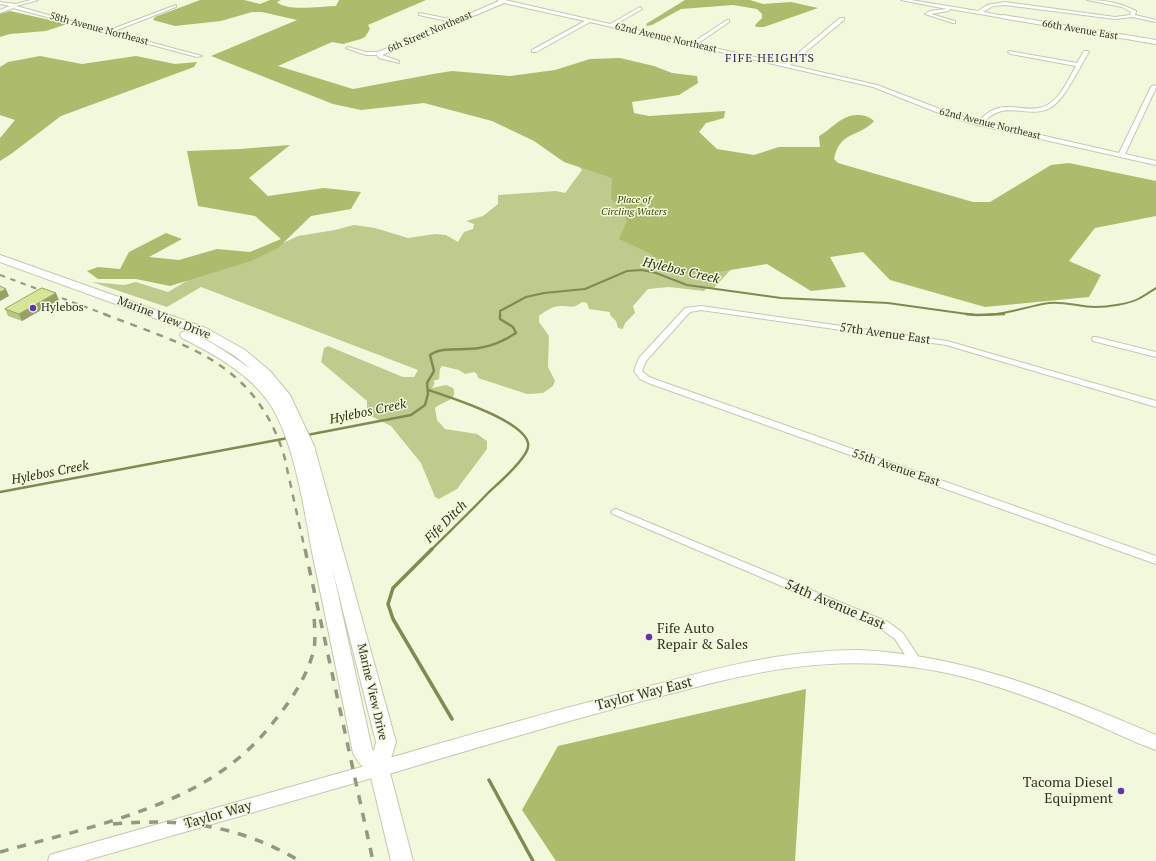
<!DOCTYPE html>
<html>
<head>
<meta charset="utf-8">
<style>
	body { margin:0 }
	canvas { display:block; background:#f1f8db }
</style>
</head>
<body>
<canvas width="1156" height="861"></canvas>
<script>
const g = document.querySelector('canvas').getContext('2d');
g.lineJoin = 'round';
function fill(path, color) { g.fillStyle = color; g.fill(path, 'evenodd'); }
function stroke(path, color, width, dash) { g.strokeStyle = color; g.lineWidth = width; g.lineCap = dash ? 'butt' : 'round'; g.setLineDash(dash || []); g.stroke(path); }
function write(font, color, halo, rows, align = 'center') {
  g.font = font + ' "PT Serif",serif'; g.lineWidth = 3; g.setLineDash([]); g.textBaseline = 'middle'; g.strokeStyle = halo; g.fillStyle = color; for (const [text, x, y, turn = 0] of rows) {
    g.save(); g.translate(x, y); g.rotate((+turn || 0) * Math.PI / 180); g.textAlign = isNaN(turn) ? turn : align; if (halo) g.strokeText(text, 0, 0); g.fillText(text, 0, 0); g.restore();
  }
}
fill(new Path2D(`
	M 565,151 L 785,211 L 713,289 L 707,288 L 704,291 L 669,287 L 648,289 L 633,306 L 635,313 L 625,323 L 623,329 L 618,328 L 616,321 L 610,315 L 610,312 L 589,309 L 587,303 L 582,302 C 574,309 571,306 561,306 C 553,306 545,311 539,316 L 539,322 L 549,336 L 548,367 L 555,381 L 553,386 L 543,393 L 527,394 L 478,378 L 477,374 L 474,372 L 465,374 L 459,370 L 442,366 L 440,369 L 439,379 L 433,381 L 435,383 L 432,388 L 446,385 L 453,388 C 459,401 442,401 435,408 L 437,420 L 445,429 L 477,434 L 487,441 L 487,449 L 457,489 L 439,499 L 435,497 L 421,463 L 391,426 L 367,414 L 367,401 L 321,362 L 324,348 L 328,346 L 403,377 L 414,377 L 418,370 L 201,287 L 167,307 L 92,282 L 124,285 L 136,282 L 168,292 L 205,270 L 238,264 L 298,236 L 335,230 L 354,225 L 375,228 L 408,238 L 435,234 L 446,235 L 458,242 L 464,232 L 473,229 L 474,224 L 466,221 L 483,216 L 498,204 L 498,195 L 556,191 L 565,193 L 582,170 Z`), '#bfcb8c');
fill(new Path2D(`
	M 200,0 L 244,0 L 260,4 L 270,0 L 281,0 L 277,2 C 286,12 323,6 336,6 L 339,0 L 426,0 L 368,25 L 370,29 L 365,37 L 361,39 L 343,44 L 332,42 L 278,66 L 353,89 L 433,74 L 452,71 L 510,76 L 555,70 L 590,59 L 620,58 L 654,66 L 672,73 L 697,76 L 698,83 L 679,95 L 632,102 L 634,113 L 649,116 L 725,111 L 724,118 L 706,123 L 699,132 L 717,149 L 754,155 L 779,147 L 820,147 L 819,136 C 828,131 836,122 845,118 C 853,113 868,114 874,121 C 859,138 840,130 834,159 L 838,163 L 973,202 L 990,202 L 1051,165 L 1069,163 L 1156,181 L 1156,216 L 1095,228 L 1069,261 L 1101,275 L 1089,297 L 985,307 L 890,280 L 863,252 L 830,257 L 846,287 L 811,291 L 767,264 L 706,274 L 679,273 L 649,253 L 619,239 L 627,221 L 611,198 L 612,178 L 564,162 L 534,141 L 492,121 L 424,103 L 361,110 L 333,104 L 211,56 L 297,20 L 262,12 L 252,12 L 221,21 L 175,26 L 153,20 L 155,17 Z
	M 685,0 L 750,0 L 763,4 L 791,2 L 818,8 L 764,27 L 756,27 L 755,25 L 762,18 L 762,14 L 757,9 L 733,5 L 681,9 L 652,25 L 647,26 L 646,24 Z
	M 10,11 L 67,24 L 46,31 L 10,34 L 0,37 L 0,14 Z
	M 40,56 L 82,64 L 136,56 L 175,64 L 197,62 L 194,67 L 61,116 L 11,154 L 0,161 L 0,138 L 15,120 L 0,115 L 0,67 L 8,62 Z
	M 290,145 L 249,178 L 268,196 L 324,188 L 361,192 L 351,209 L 311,216 L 278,248 L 251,261 L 170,286 L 136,279 L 98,279 L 87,271 L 98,267 L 120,269 L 129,252 L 166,233 L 182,239 L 149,257 L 179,260 L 217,249 L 250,252 L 281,239 L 255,216 L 198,206 L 187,151 L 240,149 Z
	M 806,689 L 795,861 L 556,861 L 522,810 L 558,746 Z`), '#adbb6c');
stroke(new Path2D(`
	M 500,315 L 500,311 L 526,297 L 544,293 L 585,289 L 627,271 L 642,270 L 656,273 L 687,285 L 781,298 L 888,303 L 974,315
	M 988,315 C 1009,314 1028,306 1049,303 C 1064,301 1080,307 1095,307 C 1107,307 1130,304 1140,298 C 1146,295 1151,291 1156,288`), '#818b51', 2);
stroke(new Path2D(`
	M 966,314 L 977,315 L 1004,314
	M 428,390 C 449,397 523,420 528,443 C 529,448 526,453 523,457 C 514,470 501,481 489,492 C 470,512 450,531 431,550
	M 307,435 L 411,415 L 425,405 L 428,394 L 427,383 L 434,371 L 430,355 C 441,346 464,351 479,348 C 492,346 504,341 516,333 L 513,327 L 500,319 L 500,314
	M 0,492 L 288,438`), '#818b51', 2.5);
stroke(new Path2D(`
	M 432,549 L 393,588 L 388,604 L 393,619 L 452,719
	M 489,780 L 533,861`), '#818b51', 3.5);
const minor = new Path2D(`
	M 31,0 L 38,0 L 16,6 L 107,31 L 176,5 L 176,7 L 112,32 L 202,56 L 197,57 L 13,8 L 0,13 L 0,10 L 10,6 L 0,4 L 0,2 L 16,4 Z
	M 497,0 L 505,0 L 610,24 L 640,7 L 642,9 L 615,25 L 692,43 L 727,20 L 729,20 L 729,22 L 697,44 L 785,64 L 840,18 L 844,18 L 844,20 L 790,65 L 877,85 L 953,114 L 979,121 C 1003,93 1026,118 1049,104 C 1061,97 1069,78 1076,66 L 1011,54 L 1008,52 L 1009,51 L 1077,63 L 1084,51 L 1088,51 L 1089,52 C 1080,66 1066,97 1053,106 C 1031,122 1006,97 984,122 L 1119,153 L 1151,87 L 1154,85 L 1156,86 L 1156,88 L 1125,154 L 1156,161 L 1156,165 L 978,125 L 949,117 L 873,87 L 590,22 L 536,52 L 532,52 L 532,50 L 585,21 L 504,3 L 382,55 L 399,61 L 399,63 L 379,58 L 377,55 L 366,55 L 346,48 L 348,47 L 366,52 L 378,52 L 451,22 L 419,15 L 419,13 L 455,20 L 499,1 Z
	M 901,0 L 911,0 L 978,11 L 987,5 L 1005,2 L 1115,17 L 1130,15 L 1131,12 L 1122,7 L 1087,0 C 1104,0 1121,3 1136,11 L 1135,15 L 1156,20 L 1156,22 L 1132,17 L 1115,19 L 1005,5 L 993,6 L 983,12 L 1005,16 L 1003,18 L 950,9 L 948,11 L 931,14 L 955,21 L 955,23 L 953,23 L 925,14 L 930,11 L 947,9 Z
	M 701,306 L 947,341 L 1156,401 L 1156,407 L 946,345 L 701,310 L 690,312 L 646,361 L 642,371 L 649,377 L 657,380 L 1156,556 L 1156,564 L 651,384 L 640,379 L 634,371 L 639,358 L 685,308 Z
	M 1093,337 L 1096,337 L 1156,352 L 1156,357 L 1093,341 L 1092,339 Z
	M 616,509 L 888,622 L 903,633 L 921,661 L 919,664 L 915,666 L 911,664 L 895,639 L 880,628 L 613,514 L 611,512 L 613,510 Z`);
const tertiary = new Path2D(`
	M 1003,15 L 1156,40 L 1156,44 L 1001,18 L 1001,16 Z
	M 379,762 L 384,764 L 387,769 L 384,774 L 379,776 L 84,861 L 48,861 L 50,855 L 56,853 Z`);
const secondary = new Path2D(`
	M 859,650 C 966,655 1059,694 1156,735 L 1156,750 C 1134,742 1114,732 1093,723 C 1046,703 997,684 947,673 C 830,648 740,675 628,705 C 545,727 462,752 379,777 L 373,774 L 371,769 L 373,764 L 379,761 C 465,736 552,711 639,689 C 713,669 782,650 859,650 Z`);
const primary = new Path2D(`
	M 0,255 L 206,328 L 245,350 L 270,371 L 290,395 L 314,446 L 396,742 L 386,775 L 379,778 C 368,774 358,763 353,753 C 340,686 326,619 312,552 C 304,508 294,441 270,404 C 249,373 214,354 182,338 L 180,335 L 182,332 C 196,329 237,360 251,369 L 235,356 L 198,334 L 0,262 ZM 332,567 L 376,742 L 374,751 L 372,749 Z`);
const trunk = new Path2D(`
	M 379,760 L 386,762 L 389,769 L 413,861 L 391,861 L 369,769 L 372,762 Z`);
stroke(minor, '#c3caae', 2);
stroke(tertiary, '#c3caae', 2);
stroke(secondary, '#c3caae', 2);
stroke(primary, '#c3caae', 2);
stroke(trunk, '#c3caae', 2);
fill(minor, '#fff');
fill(tertiary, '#fff');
fill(secondary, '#fff');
fill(primary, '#fff');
fill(trunk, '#fff');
stroke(new Path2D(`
	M 0,275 L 107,315`), '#939884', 2, [5.5, 5.5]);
stroke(new Path2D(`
	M 104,314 C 184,345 251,360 282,449 C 286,460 287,471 290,482 C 295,505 300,528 305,550`), '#939884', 2.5, [7, 7]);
stroke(new Path2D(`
	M 305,549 L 373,861
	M 113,824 C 184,818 238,825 300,861
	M 0,852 C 75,831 174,811 235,761 C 252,748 266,732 279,715 C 294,696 308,674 314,649 C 316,637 314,623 314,610`), '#939884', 3.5, [9, 9]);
fill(new Path2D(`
	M 59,300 L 22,321 L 8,316 L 5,309 Z`), '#b9c681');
fill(new Path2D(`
	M 6,289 L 9,296 L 0,301 L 0,292 Z
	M 56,293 L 59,300 L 22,321 L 19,314 Z`), '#96a169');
const building = new Path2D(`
	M 0,286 L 6,289 L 0,292 Z
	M 42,288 L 56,293 L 19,314 L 5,309 Z`);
fill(building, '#d7e696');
stroke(building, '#96a169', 1);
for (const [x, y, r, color] of [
	[33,308,4,"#6433ab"],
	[649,637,4,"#6433ab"],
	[1121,791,4,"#6433ab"]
]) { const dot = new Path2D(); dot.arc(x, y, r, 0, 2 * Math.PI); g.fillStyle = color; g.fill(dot); stroke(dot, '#f1f8db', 1.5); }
write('10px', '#313328', '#f1f8db', [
	["58th Avenue Northeast",99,29,15],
	["66th Avenue East",1080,30,10],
	["6th Street Northeast",430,32,-23],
	["62nd Avenue Northeast",666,38,13],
	["62nd Avenue Northeast",990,124,14]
]);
write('italic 10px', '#3b4405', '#f1f8db', [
	["Place of",634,200],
	["Circling Waters",634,212]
]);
g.letterSpacing = '1px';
write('12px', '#3d2762', '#f1f8db', [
	["FIFE HEIGHTS",770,59]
]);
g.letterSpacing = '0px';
write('12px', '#313328', '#f1f8db', [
	["Hylebos",41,308]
], 'left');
write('12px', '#313328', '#f1f8db', [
	["Marine View Drive",164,318,21],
	["57th Avenue East",885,334,8],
	["55th Avenue East",896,468,19],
	["Marine View Drive",372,692,77]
]);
write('italic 13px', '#2d3310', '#f1f8db', [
	["Hylebos Creek",681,271,13],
	["Hylebos Creek",368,412,-12],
	["Hylebos Creek",50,473,-11],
	["Fife Ditch",446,522,-45]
]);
write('14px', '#313328', '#f1f8db', [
	["54th Avenue East",835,605,23],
	["Taylor Way East",644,694,-14],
	["Taylor Way",218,815,-16]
]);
write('14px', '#313328', '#f1f8db', [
	["Fife Auto",657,629],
	["Repair & Sales",657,645],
	["Tacoma Diesel",1113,783,"right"],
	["Equipment",1113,799,"right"]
], 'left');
</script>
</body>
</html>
